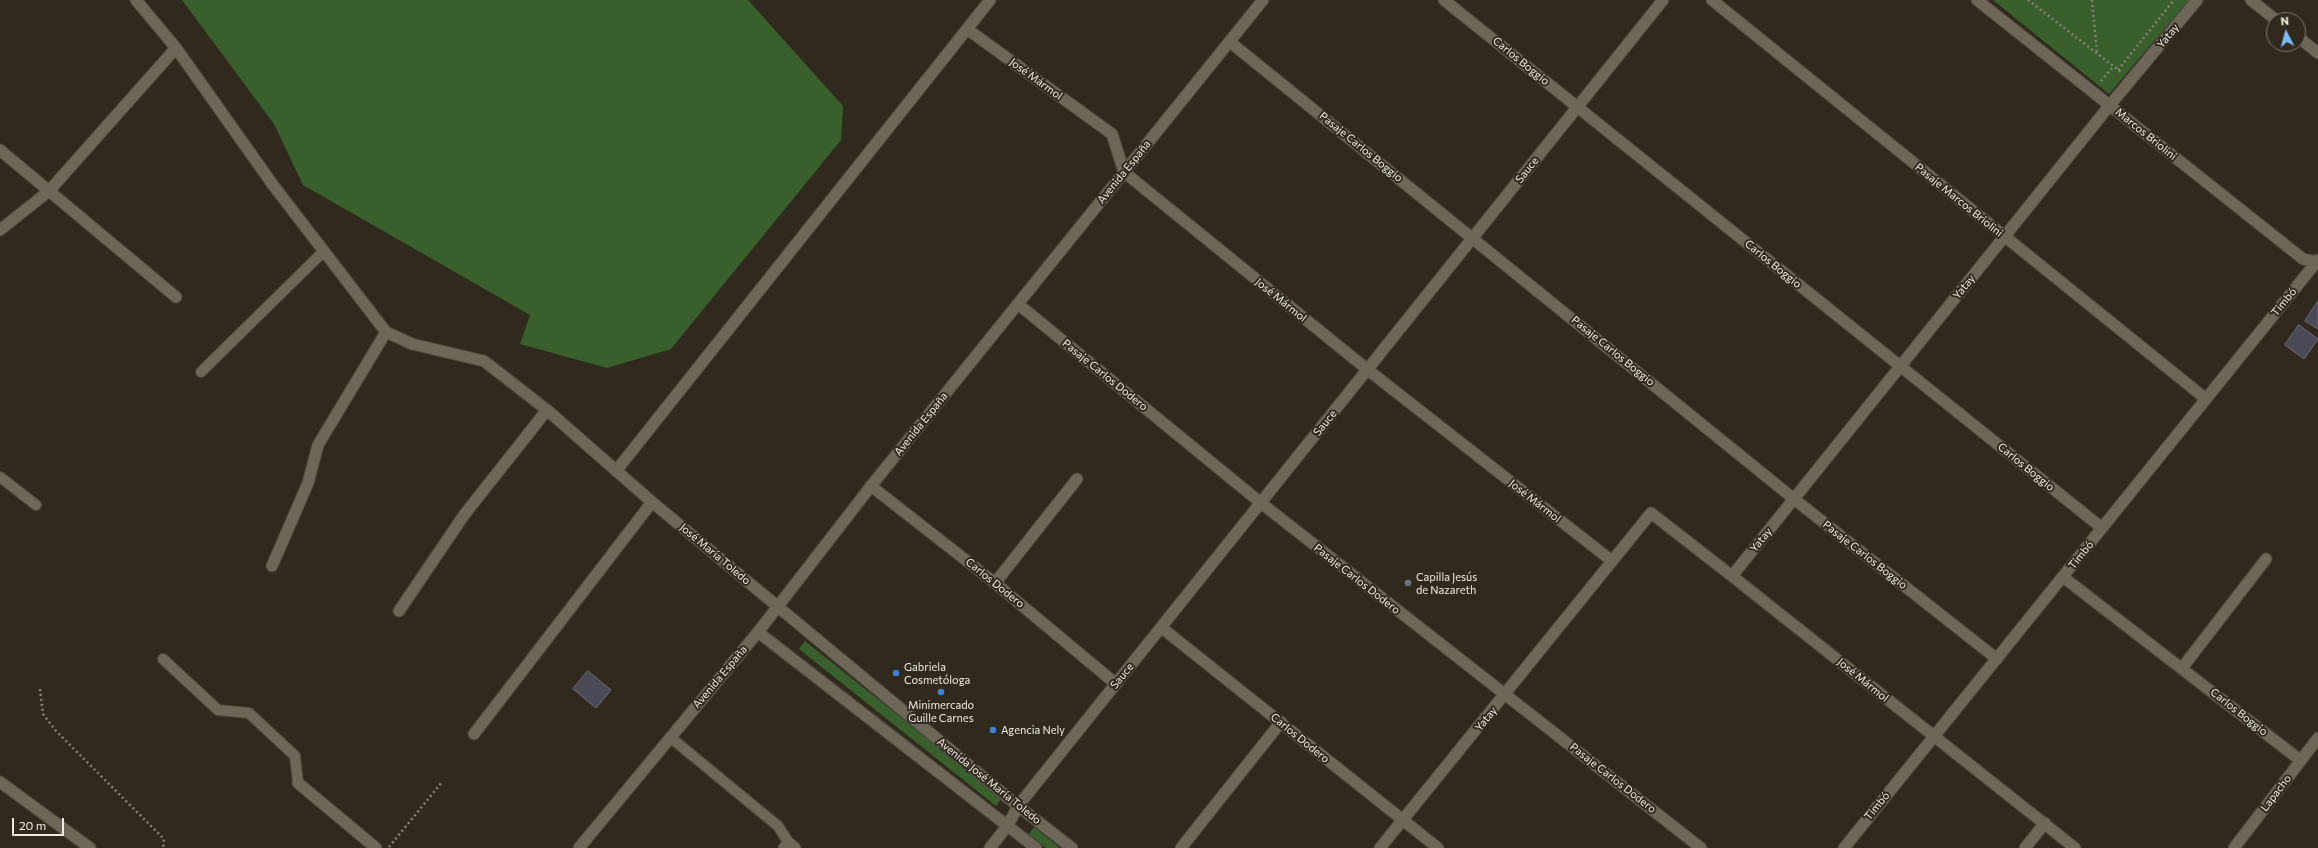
<!DOCTYPE html>
<html>
<head>
<meta charset="utf-8">
<style>
	body { margin:0 }
	#map { position:relative; width:2318px; height:848px; overflow:hidden; background:#302a1e; font-family:Commissioner,sans-serif }
	canvas { display:block }
	.north { position:absolute; left:2266px; top:12px; width:40px; height:40px; box-sizing:border-box; background:#302a1e; border:1px solid #7c776d; border-radius:50%; rotate:354deg; font-size:11px; font-weight:700; line-height:16px; text-align:center; color:#efebe3 }
	.north::after { content:''; display:block; margin:auto; width:14px; height:18px; background:#7cbef9; clip-path:polygon(50% 0,100% 100%,50% 72%,0 100%) }
	.scale { position:absolute; left:12px; top:818px; width:52px; height:18px; box-sizing:border-box; border:2px solid #efebe3; border-top:0; padding-left:5px; font-size:12px; line-height:14px; white-space:nowrap; color:#efebe3; -webkit-text-stroke:3px #302a1e; paint-order:stroke }
</style>
</head>
<body>
<div id="map">
<canvas width="2318" height="848"></canvas>
<div class="north">N</div>
<div class="scale">20 m</div>
</div>
<script>
const g = document.querySelector('canvas').getContext('2d');
g.lineJoin = 'round';
function fill(path, color) { g.fillStyle = color; g.fill(path, 'evenodd'); }
function stroke(path, color, width, dash) { g.strokeStyle = color; g.lineWidth = width; g.lineCap = dash ? 'butt' : 'round'; g.setLineDash(dash || []); g.stroke(path); }
function write(font, color, halo, rows, align = 'center') {
  g.font = font + ' Commissioner,sans-serif'; g.lineWidth = 4; g.setLineDash([]); g.textBaseline = 'middle'; g.strokeStyle = halo; g.fillStyle = color; for (const [text, x, y, turn = 0] of rows) {
    g.save(); g.translate(x, y); g.rotate((+turn || 0) * Math.PI / 180); g.textAlign = isNaN(turn) ? turn : align; if (halo) g.strokeText(text, 0, 0); g.fillText(text, 0, 0); g.restore();
  }
}
fill(new Path2D(`
	M 182,0 L 748,0 L 843,106 L 841,140 L 671,349 L 607,368 L 520,344 L 530,315 L 303,185 L 274,124 Z
	M 1993,0 L 2189,0 L 2109,94 Z
	M 805,641 L 1002,798 L 996,806 L 799,649 Z
	M 1034,827 L 1060,848 L 1046,848 L 1029,834 Z`), '#395f2d');
const building = new Path2D(`
	M 2318,301 L 2318,329 L 2305,321 Z
	M 2299,325 L 2318,339 L 2304,359 L 2285,345 Z
	M 588,671 L 611,690 L 596,708 L 573,689 Z`);
fill(building, '#4c4957');
stroke(building, '#6f6b7a', 1);
const service = new Path2D(`
	M 201,372 L 324,251
	M 0,477 L 36,505
	M 163,659 L 218,710 L 249,713 L 295,756 L 298,783
	M 670,737 L 778,826 L 789,843`);
const minor = new Path2D(`
	M 136,0 L 176,48 L 273,185 L 386,332 L 412,344 L 484,361 L 547,410 L 652,502 L 777,606
	M 1444,0 L 2102,528
	M 1712,0 L 2206,399
	M 1977,0 L 2303,259 L 2318,262
	M 2251,0 L 2276,20
	M 967,29 L 1112,134 L 1124,172 L 1368,370 L 1612,561
	M 2298,37 L 2318,53
	M 1230,42 L 1794,499 L 1997,659
	M 0,150 L 176,297
	M 0,230 L 49,191 L 176,48
	M 1018,304 L 1261,503 L 1701,848
	M 616,471 L 990,0
	M 871,486 L 995,583 L 1116,684
	M 272,566 L 308,483 L 318,445 L 386,332
	M 1732,576 L 2110,105 L 2197,0
	M 2063,577 L 2300,760
	M 995,583 L 1077,479
	M 399,611 L 464,515 L 547,410
	M 1162,628 L 1438,848
	M 2182,668 L 2266,559
	M 474,734 L 652,502
	M 0,782 L 90,848
	M 298,783 L 376,848
	M 784,848 L 789,843 L 795,848
	M 1181,848 L 1281,722
	M 1380,848 L 1651,513 L 1732,576 L 2075,848
	M 1844,848 L 2318,260
	M 2025,848 L 2045,823
	M 2234,848 L 2318,738`);
const tertiary = new Path2D(`
	M 990,848 L 1008,825 L 1018,806 L 1663,0`);
const secondary = new Path2D(`
	M 777,606 L 1018,806 L 1072,848
	M 758,632 L 1036,848
	M 579,848 L 758,632 L 871,486 L 1263,0`);
stroke(service, '#4c473c', 12);
stroke(minor, '#4c473c', 13);
stroke(tertiary, '#4c473c', 13);
stroke(secondary, '#4c473c', 13);
stroke(new Path2D(`
	M 2028,0 L 2121,72
	M 2092,0 L 2097,53
	M 2118,70 L 2174,0
	M 2101,81 L 2113,67
	M 40,689 L 43,714 L 56,731 L 164,839 L 163,848
	M 389,847 L 442,782`), '#878277', 2.5, [2, 3]);
stroke(service, '#6e6759', 10);
stroke(minor, '#6e6759', 11);
stroke(tertiary, '#6e6759', 11);
stroke(secondary, '#6e6759', 11);
for (const [x, y, r, color] of [
	[1408,583,4,"#6b7280"],
	[896,673,4,"#3f7fe0"],
	[941,692,4,"#3f7fe0"],
	[993,730,4,"#3f7fe0"]
]) { const dot = new Path2D(); dot.arc(x, y, r, 0, 2 * Math.PI); g.fillStyle = color; g.fill(dot); stroke(dot, '#302a1e', 1.5); }
write('11px', '#efebe3', '#302a1e', [
	["Yatay",2168,36,-51],
	["Carlos Boggio",1521,61,39],
	["José Mármol",1036,79,36],
	["Marcos Briolini",2146,134,39],
	["Pasaje Carlos Boggio",1361,147,39],
	["Sauce",1527,170,-52],
	["Avenida España",1124,172,-51],
	["Pasaje Marcos Briolini",1959,200,39],
	["Carlos Boggio",1773,264,39],
	["Yatay",1964,287,-51],
	["José Mármol",1281,300,39],
	["Timbó",2284,302,-51],
	["Pasaje Carlos Boggio",1613,351,39],
	["Pasaje Carlos Dodero",1105,375,39],
	["Sauce",1325,423,-51],
	["Avenida España",921,424,-51],
	["Carlos Boggio",2026,467,39],
	["José Mármol",1535,501,38],
	["Yatay",1761,540,-51],
	["José María Toledo",715,554,40],
	["Pasaje Carlos Boggio",1865,555,38],
	["Timbó",2081,555,-51],
	["Pasaje Carlos Dodero",1357,579,38],
	["Carlos Dodero",995,583,39],
	["Sauce",1122,676,-51],
	["Avenida España",720,677,-50],
	["José Mármol",1863,680,39],
	["Carlos Boggio",2239,712,38],
	["Yatay",1486,719,-51],
	["Carlos Dodero",1300,738,39],
	["Pasaje Carlos Dodero",1613,778,38],
	["Avenida José María Toledo",989,781,39],
	["Lapacho",2276,793,-53],
	["Timbó",1877,806,-51]
]);
write('11px', '#efebe3', '#302a1e', [
	["Capilla Jesús",1416,577],
	["de Nazareth",1416,590],
	["Gabriela",904,667],
	["Cosmetóloga",904,680],
	["Minimercado",941,705,"center"],
	["Guille Carnes",941,718,"center"],
	["Agencia Nely",1001,730]
], 'left');
</script>
</body>
</html>
